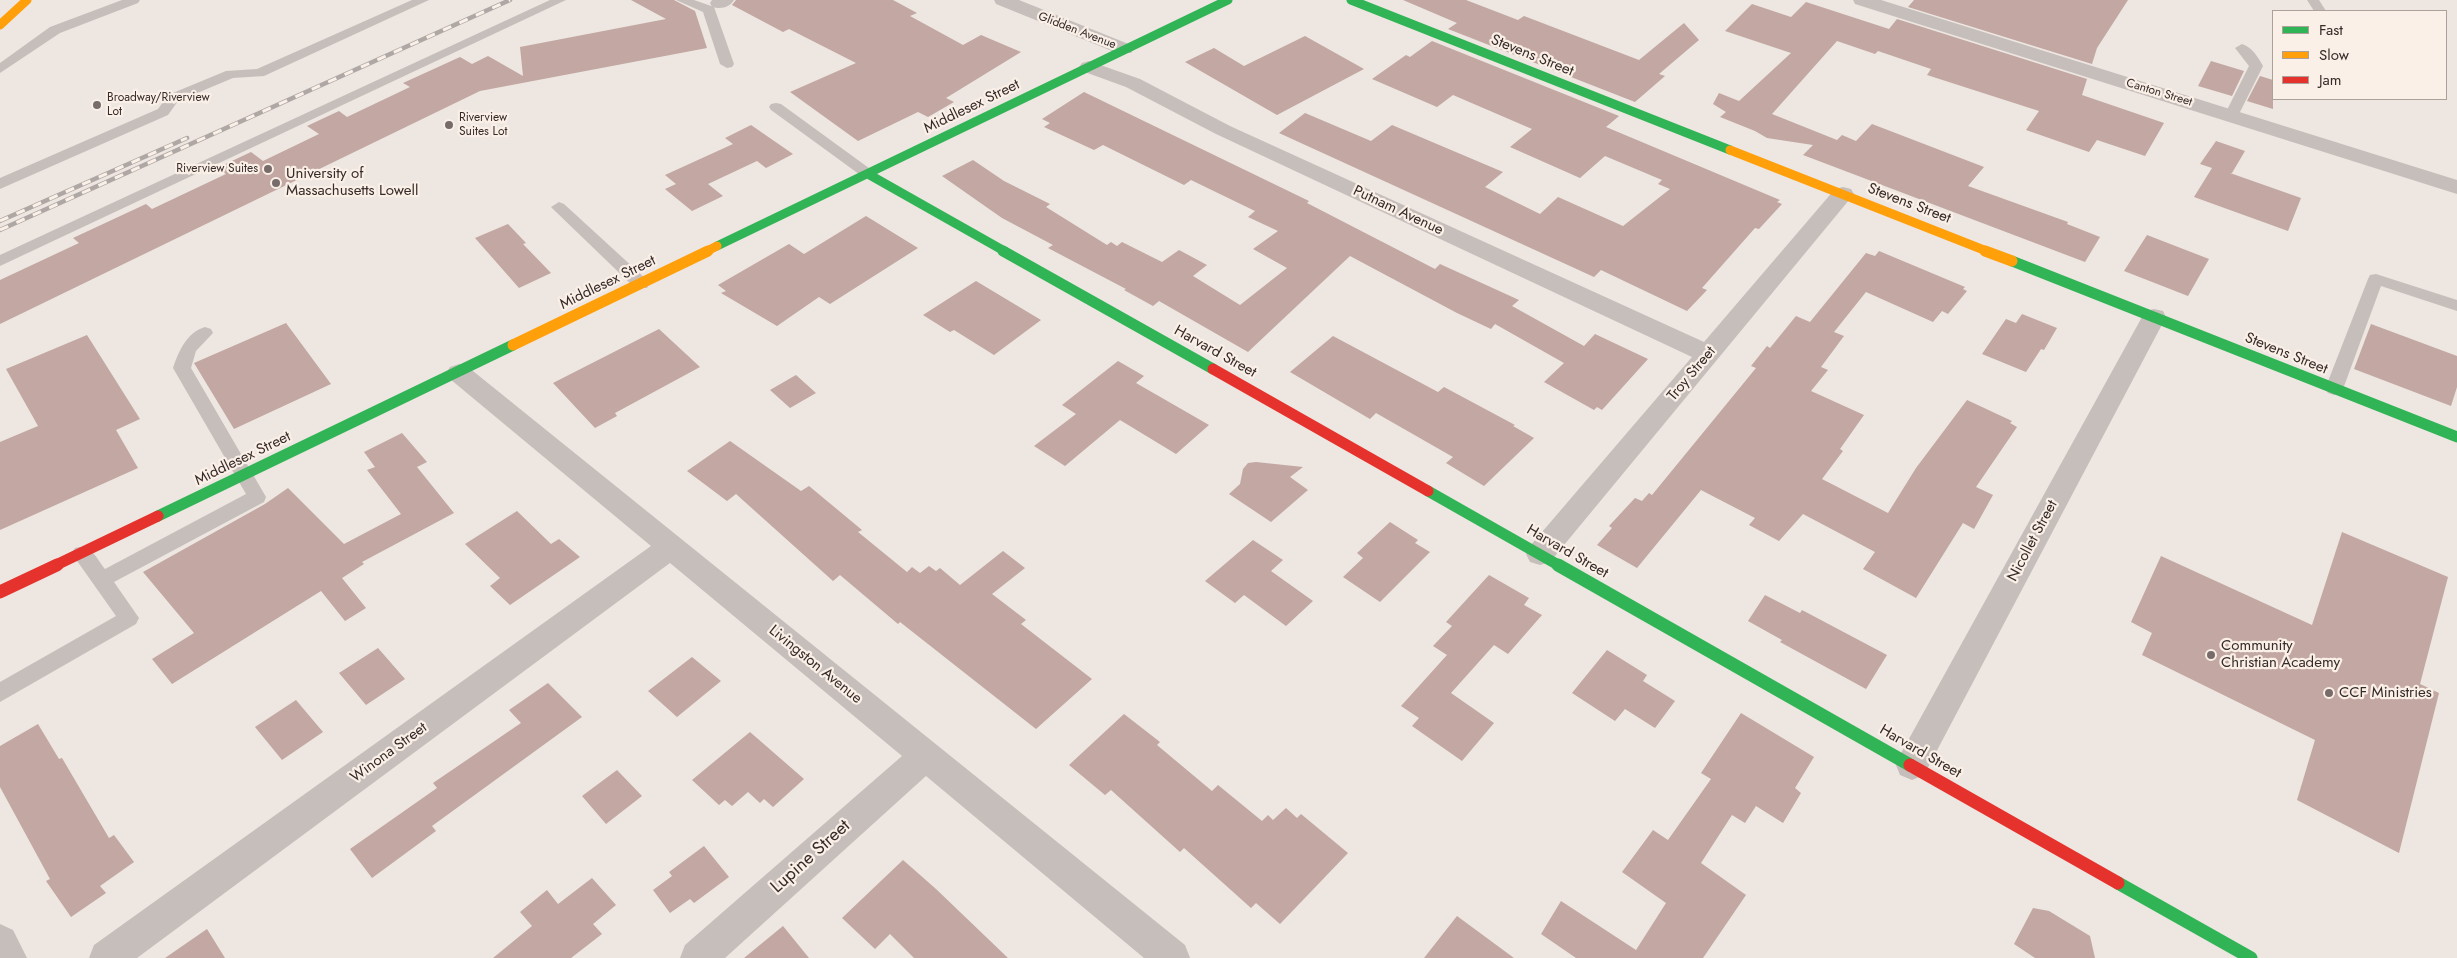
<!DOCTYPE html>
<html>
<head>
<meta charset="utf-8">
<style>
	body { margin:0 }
	#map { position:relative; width:2457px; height:958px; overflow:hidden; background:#ede6e1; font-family:Jost,sans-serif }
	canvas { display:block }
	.legend { position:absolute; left:2272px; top:10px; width:175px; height:90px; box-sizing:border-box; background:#faf0e8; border:1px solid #aca19b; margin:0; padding:6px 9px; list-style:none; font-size:15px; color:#372b28 }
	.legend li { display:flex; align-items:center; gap:10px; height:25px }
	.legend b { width:25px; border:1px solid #aca19b }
</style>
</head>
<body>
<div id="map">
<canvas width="2457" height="958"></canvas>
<ul class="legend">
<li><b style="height:6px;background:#30b455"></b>Fast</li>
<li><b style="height:6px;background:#ff9f0a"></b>Slow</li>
<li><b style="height:6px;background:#e5322d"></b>Jam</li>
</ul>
</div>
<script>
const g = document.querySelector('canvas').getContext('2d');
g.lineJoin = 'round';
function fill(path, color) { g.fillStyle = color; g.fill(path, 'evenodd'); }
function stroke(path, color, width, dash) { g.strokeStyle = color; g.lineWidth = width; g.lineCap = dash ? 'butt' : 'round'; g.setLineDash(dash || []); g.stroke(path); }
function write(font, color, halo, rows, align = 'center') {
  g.font = font + ' Jost,sans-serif'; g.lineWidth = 4.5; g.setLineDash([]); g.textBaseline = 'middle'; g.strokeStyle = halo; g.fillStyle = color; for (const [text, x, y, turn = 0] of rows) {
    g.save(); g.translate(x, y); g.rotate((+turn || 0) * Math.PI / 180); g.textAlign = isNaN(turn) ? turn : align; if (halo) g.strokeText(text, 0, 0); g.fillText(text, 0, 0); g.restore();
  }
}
fill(new Path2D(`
	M 631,0 L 674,0 L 695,11 L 707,48 L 480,91 L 0,324 L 0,280 L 79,243 L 73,238 L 146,204 L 152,209 L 226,174 L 217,168 L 251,152 L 263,161 L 319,134 L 307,126 L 339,111 L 347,117 L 410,87 L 403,83 L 460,57 L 472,64 L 488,56 L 523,76 L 520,47 L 666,19 Z
	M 736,0 L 893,0 L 917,13 L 910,16 L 963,45 L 981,35 L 1021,52 L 946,98 L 954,102 L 928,117 L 918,112 L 858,141 L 790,92 L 856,63 L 789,29 L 783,32 L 732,5 Z
	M 1403,0 L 1466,0 L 1518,20 L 1524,16 L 1639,60 L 1684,23 L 1699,40 L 1659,74 L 1665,76 L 1635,102 L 1448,29 L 1457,23 Z
	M 1914,0 L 2128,0 L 2097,48 L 2092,64 L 1908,7 Z
	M 1806,2 L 1889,29 L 1897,19 L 2087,79 L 2082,95 L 2164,123 L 2145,156 L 2097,140 L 2089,152 L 2026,130 L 2039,111 L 1927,75 L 1931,69 L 1878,51 L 1875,54 L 1837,41 L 1772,114 L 1837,140 L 1842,135 L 1856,141 L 1872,124 L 1984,167 L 1968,186 L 2068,222 L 2067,224 L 2100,237 L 2085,262 L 1803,155 L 1813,145 L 1767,138 L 1755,131 L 1720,117 L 1726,112 L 1713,104 L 1719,93 L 1739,101 L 1791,53 L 1725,31 L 1752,4 L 1791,17 Z
	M 1305,36 L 1364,69 L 1277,115 L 1185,62 L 1214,48 L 1244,66 Z
	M 1432,41 L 1619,116 L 1606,127 L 1780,200 L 1777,202 L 1782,204 L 1759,229 L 1755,228 L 1702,288 L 1707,290 L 1687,311 L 1601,270 L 1594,277 L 1279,133 L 1305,113 L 1371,141 L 1392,125 L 1503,172 L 1485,187 L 1540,214 L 1558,197 L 1623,226 L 1670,189 L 1658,184 L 1662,180 L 1605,156 L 1580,178 L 1510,147 L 1532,129 L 1453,95 L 1437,107 L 1372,79 L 1406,55 L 1410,57 Z
	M 2211,61 L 2244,71 L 2232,96 L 2198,86 Z
	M 2260,76 L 2273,80 L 2273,109 L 2247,101 Z
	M 1084,92 L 1309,201 L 1307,203 L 1435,269 L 1440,264 L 1519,300 L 1512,306 L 1584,346 L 1595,334 L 1648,359 L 1602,410 L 1597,407 L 1594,410 L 1544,382 L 1564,363 L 1495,324 L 1491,329 L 1457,313 L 1350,256 L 1248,352 L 1159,301 L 1153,306 L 1124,290 L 1126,289 L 1048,248 L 1053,245 L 1002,218 L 942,176 L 973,160 L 1004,181 L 1050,204 L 1046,207 L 1107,245 L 1111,242 L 1117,246 L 1122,242 L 1162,262 L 1179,250 L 1207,265 L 1193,276 L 1240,305 L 1287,268 L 1253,249 L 1278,231 L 1248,217 L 1255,211 L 1191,180 L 1184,185 L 1103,145 L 1094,150 L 1044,127 L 1050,123 L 1042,119 Z
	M 751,125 L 793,154 L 766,168 L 757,161 L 708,184 L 723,196 L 692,211 L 665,189 L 676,184 L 665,175 L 733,144 L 725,138 Z
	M 2216,141 L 2245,151 L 2232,173 L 2230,173 L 2301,198 L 2288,231 L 2194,197 L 2212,168 L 2200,164 Z
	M 866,216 L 918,248 L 830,304 L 819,297 L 777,326 L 721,293 L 726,291 L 718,285 L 789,244 L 804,254 Z
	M 508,224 L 526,243 L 523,244 L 551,273 L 519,288 L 475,238 Z
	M 2147,235 L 2209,259 L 2188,296 L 2124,271 Z
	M 1879,251 L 1965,287 L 1963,289 L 1967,291 L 1948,314 L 1942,311 L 1933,322 L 1866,292 L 1834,332 L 1844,336 L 1821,367 L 1828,370 L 1811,391 L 1864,415 L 1840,449 L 1843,451 L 1822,479 L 1888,513 L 1916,468 L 1967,400 L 2012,421 L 2010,423 L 2017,427 L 1976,487 L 1993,495 L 1974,529 L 1963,523 L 1916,598 L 1863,569 L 1875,552 L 1803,514 L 1779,541 L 1749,525 L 1755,518 L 1701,490 L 1637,568 L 1597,545 L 1612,528 L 1609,526 L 1635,498 L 1642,501 L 1649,493 L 1652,495 L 1756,368 L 1751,366 L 1767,346 L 1770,348 L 1796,316 L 1810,322 L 1866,253 L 1875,256 Z
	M 976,281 L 1041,320 L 994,355 L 954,330 L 950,332 L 923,315 Z
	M 2022,314 L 2057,328 L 2044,350 L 2041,349 L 2026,372 L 1982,354 L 2006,319 L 2016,323 Z
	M 286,323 L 331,384 L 234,429 L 194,363 Z
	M 2371,324 L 2457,356 L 2457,387 L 2451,406 L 2354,369 Z
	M 659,329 L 700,367 L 615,413 L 617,416 L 595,428 L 553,383 Z
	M 87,335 L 140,419 L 116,430 L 138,468 L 0,530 L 0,442 L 38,426 L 6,369 Z
	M 1333,336 L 1438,392 L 1444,387 L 1515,425 L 1513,426 L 1534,438 L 1484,486 L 1446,463 L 1453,457 L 1376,413 L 1370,419 L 1290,372 Z
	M 1118,361 L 1144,376 L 1136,383 L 1209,425 L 1176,454 L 1120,420 L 1065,466 L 1034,446 L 1076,414 L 1062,405 Z
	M 796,375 L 816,393 L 790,408 L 770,390 Z
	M 402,433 L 427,462 L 417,467 L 454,513 L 362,562 L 364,564 L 342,578 L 366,608 L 345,621 L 321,591 L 172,684 L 152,659 L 194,633 L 143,572 L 265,504 L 288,488 L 344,544 L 401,514 L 367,470 L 375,467 L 364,452 Z
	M 730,441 L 801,491 L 809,486 L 862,530 L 858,532 L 907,572 L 912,567 L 920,573 L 929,566 L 936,571 L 940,568 L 960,585 L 1003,551 L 1025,568 L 992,594 L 1026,620 L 1021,624 L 1092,679 L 1036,729 L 900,622 L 898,624 L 840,575 L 833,581 L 736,494 L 727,501 L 687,471 Z
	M 1256,462 L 1303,467 L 1290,477 L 1308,490 L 1271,522 L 1229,494 L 1240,484 L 1243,469 L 1248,463 Z
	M 517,511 L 551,544 L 559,539 L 580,557 L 510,605 L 490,586 L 500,578 L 465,544 Z
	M 1390,522 L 1418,540 L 1415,543 L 1430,552 L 1380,602 L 1343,577 L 1363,558 L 1357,553 Z
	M 2342,532 L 2448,577 L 2420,684 L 2439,693 L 2399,853 L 2297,800 L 2315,740 L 2142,655 L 2152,633 L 2131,622 L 2161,556 L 2312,625 Z
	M 1253,540 L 1283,560 L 1271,571 L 1313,601 L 1286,626 L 1244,595 L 1235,603 L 1205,581 Z
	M 1489,575 L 1529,598 L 1524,605 L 1542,615 L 1508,654 L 1494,645 L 1451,693 L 1494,723 L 1462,761 L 1412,726 L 1419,718 L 1401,706 L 1447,655 L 1433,646 L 1452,626 L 1446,622 Z
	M 1765,595 L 1800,613 L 1802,610 L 1887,655 L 1866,689 L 1780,642 L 1782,640 L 1748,621 Z
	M 378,648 L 405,679 L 366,705 L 339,673 Z
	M 1607,650 L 1647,675 L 1643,681 L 1675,701 L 1655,728 L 1625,709 L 1615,721 L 1572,693 Z
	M 692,657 L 721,681 L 677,717 L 648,691 Z
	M 548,683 L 582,717 L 432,826 L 436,831 L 372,878 L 350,849 L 437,788 L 433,783 L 521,723 L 509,710 Z
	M 296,700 L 323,732 L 282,760 L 255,727 Z
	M 1741,713 L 1814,757 L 1795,788 L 1801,793 L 1783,823 L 1756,806 L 1745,823 L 1732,815 L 1701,863 L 1746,895 L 1703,958 L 1576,958 L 1541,934 L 1561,901 L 1636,950 L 1666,903 L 1622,872 L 1653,830 L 1668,840 L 1711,779 L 1701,773 Z
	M 1124,714 L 1160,742 L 1157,745 L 1212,791 L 1218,785 L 1262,821 L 1268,815 L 1273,820 L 1286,808 L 1297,818 L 1301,814 L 1348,853 L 1280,924 L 1256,903 L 1251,908 L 1184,848 L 1180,852 L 1111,790 L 1105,795 L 1069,765 Z
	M 38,724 L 59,759 L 62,758 L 109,838 L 114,835 L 134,862 L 100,886 L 106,893 L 71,917 L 46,881 L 50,879 L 0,787 L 0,746 Z
	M 750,732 L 804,779 L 773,807 L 764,799 L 760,803 L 748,792 L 732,806 L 725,800 L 719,805 L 692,780 Z
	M 617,770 L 642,796 L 606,824 L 582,796 Z
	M 704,846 L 729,877 L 694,903 L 690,899 L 670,913 L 653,890 L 672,876 L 669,872 Z
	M 903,860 L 936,889 L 1008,958 L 914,958 L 890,934 L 875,949 L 842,918 Z
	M 592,878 L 616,905 L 593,924 L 602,934 L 571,958 L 493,958 L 532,926 L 520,912 L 547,890 L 558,904 Z
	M 2033,908 L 2049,911 L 2090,936 L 2095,958 L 2035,958 L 2014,944 Z
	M 1457,916 L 1514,958 L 1424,958 Z
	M 783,926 L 809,958 L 744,958 Z
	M 207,929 L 225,958 L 165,958 Z`), '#c2a7a2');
fill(new Path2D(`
	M 122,0 L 140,0 L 138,3 L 60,33 L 0,73 L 0,63 L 50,27 Z
	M 412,0 L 429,0 L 264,76 L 233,78 L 178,101 L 168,115 L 0,189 L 0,178 L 158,109 L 168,95 L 226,71 L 257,69 Z
	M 550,0 L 566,0 L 0,266 L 0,255 Z
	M 676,0 L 694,0 L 714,7 L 734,64 L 732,67 L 727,68 L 720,64 L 703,12 Z
	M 2307,0 L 2319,0 L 2326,11 L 2314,11 Z
	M 2242,44 C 2252,47 2258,57 2263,66 L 2238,116 L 2231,120 L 2224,116 L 2249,66 L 2235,48 Z
	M 776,103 L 781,104 L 873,171 L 875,174 L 873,177 L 863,177 L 771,110 L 769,107 L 771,104 Z
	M 559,202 L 564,204 L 647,280 L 649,284 L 647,288 L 635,288 L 554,210 L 551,207 Z
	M 2376,274 L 2457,300 L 2457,311 L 2381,286 L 2343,389 L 2340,393 L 2334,395 L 2328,393 L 2325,389 L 2368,279 L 2370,275 Z
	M 205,327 L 211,329 L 213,333 L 196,351 L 191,368 L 266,497 L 264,502 L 114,582 L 139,618 L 136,624 L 0,702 L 0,682 L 116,616 L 75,558 L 72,553 L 75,548 C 91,543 96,558 105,569 L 246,494 L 173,368 C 179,351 186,333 205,327 Z`), '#c6beba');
fill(new Path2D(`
	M 712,0 L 734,0 C 729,8 721,9 712,7 L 710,3 Z
	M 994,0 L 1019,0 L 1131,45 L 1134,49 L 1131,53 L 1117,53 L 996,4 Z
	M 1853,0 L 1881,0 L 2457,180 L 2457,194 L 1855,4 Z
	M 1089,61 L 1140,79 L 1230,126 L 1704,342 L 1835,189 L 1843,187 L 1851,189 L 1854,194 L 1550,562 L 1540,565 L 1530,562 L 1526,554 L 1530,546 L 1692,357 L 1216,134 L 1126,87 L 1082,71 L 1079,67 L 1082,63 Z
	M 2154,309 L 2163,311 L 2166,317 L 1924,775 L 1912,780 L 1900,775 L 1896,765 L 1900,755 L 2142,317 L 2145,311 Z
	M 459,364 L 468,367 L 1185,945 L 1190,958 L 1144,958 L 926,776 L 725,958 L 680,958 L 685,945 L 902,756 L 670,563 L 137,958 L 89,958 L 94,945 L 651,546 L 450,379 L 446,373 L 450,367 Z
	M 0,924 L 13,930 L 27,958 L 0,958 Z`), '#c6beba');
stroke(new Path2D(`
	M 1351,0 L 1730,150
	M 868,174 L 1006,252
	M 717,246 L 1228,0`), '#30b455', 9);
stroke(new Path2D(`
	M 1003,251 L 1213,369
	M 2012,261 L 2457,437
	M 1428,491 L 1560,566
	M 158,516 L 513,345`), '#30b455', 11);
stroke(new Path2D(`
	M 1558,565 L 1910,765
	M 2118,883 L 2251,958`), '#30b455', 13);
stroke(new Path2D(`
	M 0,25 L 27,0
	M 1730,150 L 1989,252
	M 705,252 L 717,246`), '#ff9f0a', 9);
stroke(new Path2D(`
	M 1985,251 L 2012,261
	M 513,345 L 708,251`), '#ff9f0a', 11);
stroke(new Path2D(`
	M 1213,369 L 1428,491
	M 54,566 L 158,516`), '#e5322d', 11);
stroke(new Path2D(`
	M 0,592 L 57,565
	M 1910,765 L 2118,883`), '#e5322d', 13);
const rail = new Path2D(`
	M 0,221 L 187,138
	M 0,230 L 510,0`);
stroke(rail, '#aea7a4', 4.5);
stroke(rail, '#faf0e8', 3, [9]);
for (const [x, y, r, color] of [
	[97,105,5,"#776c69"],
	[449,125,5,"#776c69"],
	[268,169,5,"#776c69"],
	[276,183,5,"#776c69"],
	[2211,655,5,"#776c69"],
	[2329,693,5,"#776c69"]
]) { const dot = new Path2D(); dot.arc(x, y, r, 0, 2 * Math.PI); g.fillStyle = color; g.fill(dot); stroke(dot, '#faf0e8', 2); }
write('12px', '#372b28', '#faf0e8', [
	["Glidden Avenue",1077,31,21],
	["Canton Street",2159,93,17]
]);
write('12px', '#372b28', '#faf0e8', [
	["Broadway/Riverview",107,98],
	["Lot",107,112],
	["Riverview",459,118],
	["Suites Lot",459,132],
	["Riverview Suites",258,169,"right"]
], 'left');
write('15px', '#372b28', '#faf0e8', [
	["Stevens Street",1532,56,22],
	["Middlesex Street",972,107,-26],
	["Stevens Street",1909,204,21],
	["Putnam Avenue",1398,211,25],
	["Middlesex Street",608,283,-26],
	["Harvard Street",1215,352,29],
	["Stevens Street",2286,354,22],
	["Troy Street",1692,374,-50],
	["Middlesex Street",243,459,-26],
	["Nicollet Street",2033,541,-62],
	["Harvard Street",1567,552,30],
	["Livingston Avenue",815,665,39],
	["Harvard Street",1920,752,30],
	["Winona Street",389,753,-36]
]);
write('15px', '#372b28', '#faf0e8', [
	["University of",286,174],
	["Massachusetts Lowell",286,191],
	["Community",2221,646],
	["Christian Academy",2221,663],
	["CCF Ministries",2339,693]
], 'left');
write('18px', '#372b28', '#faf0e8', [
	["Lupine Street",811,857,-42]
]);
</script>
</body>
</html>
